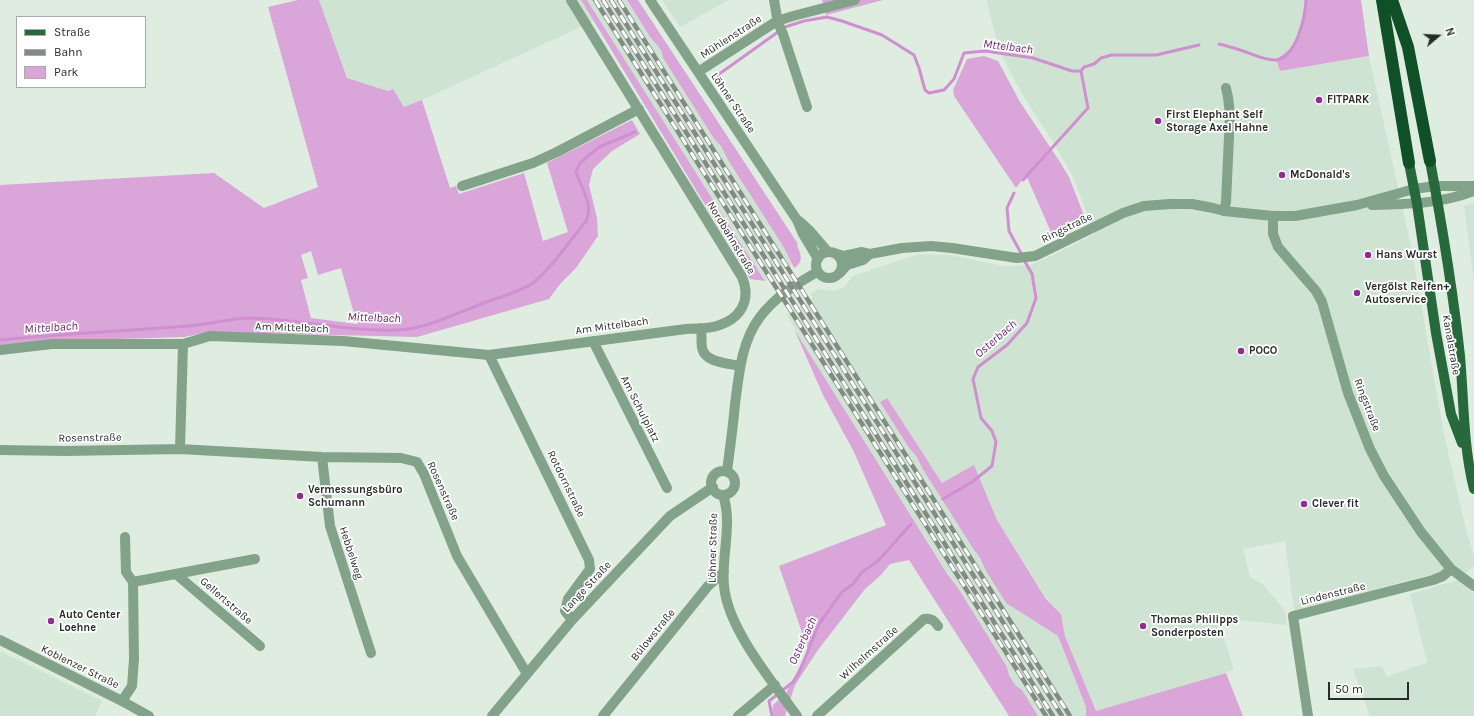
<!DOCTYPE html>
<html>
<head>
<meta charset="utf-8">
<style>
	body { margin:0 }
	#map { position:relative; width:1474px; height:716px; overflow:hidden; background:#dfede1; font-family:Karla,sans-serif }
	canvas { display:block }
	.legend { position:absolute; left:16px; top:16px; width:130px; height:72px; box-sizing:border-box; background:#fff; border:1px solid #a8aba9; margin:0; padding:5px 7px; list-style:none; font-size:12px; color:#262c27 }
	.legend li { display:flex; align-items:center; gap:8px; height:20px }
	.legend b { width:20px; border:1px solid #a8aba9 }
	.north { position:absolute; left:1418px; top:16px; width:40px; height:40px; -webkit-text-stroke:3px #fff; paint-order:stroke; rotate:71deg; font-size:11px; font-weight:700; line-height:16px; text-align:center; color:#262c27 }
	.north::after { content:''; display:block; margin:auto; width:14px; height:18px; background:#262c27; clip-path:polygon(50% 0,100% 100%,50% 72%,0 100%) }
	.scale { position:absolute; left:1328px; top:682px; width:81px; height:18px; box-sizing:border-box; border:2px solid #262c27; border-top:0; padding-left:5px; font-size:12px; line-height:14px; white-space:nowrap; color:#262c27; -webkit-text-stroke:3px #fff; paint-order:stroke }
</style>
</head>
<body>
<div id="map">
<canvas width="1474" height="716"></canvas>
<ul class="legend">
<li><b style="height:5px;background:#26693b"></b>Straße</li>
<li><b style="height:5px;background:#828c84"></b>Bahn</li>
<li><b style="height:11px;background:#daa6da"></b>Park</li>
</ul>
<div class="north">N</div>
<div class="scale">50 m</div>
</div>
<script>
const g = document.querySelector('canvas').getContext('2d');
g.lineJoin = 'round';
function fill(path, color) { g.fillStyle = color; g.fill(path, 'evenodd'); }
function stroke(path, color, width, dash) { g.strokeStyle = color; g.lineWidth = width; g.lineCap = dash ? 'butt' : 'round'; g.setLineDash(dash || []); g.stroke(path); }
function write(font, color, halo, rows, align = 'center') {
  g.font = font + ' Karla,sans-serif'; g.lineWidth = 3.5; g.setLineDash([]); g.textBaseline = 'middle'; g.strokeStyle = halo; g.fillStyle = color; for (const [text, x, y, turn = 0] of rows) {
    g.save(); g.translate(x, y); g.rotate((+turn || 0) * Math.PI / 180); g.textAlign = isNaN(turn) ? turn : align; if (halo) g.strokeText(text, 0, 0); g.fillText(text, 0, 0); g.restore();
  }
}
fill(new Path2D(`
	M 319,0 L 581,0 L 594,21 L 422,100 L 404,107 L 388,91 L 347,78 Z
	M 587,0 L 627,0 L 650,37 L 661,50 L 663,58 L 715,140 L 721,146 L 728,160 L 783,246 L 792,265 L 765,281 L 737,238 Z
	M 662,0 L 729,0 L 680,27 Z
	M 987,0 L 1305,0 L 1305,13 L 1298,36 L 1289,50 L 1276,59 L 1280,71 L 1369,56 L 1412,251 L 1443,430 L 1466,529 L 1474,556 L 1474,566 L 1465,574 L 1457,568 L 1294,610 L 1285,541 L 1243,549 L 1250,577 L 1263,584 L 1285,611 L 1287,625 L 1218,618 L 1234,670 L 1096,712 L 1065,636 L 1061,614 L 1047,599 L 997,520 L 974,466 L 942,483 L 886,398 L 880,402 L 909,448 L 917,457 L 922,468 L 974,550 L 979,556 L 986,571 L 1006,603 L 1058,636 L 1086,707 L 1086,716 L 1038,716 L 1022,690 L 1015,686 L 1009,675 L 1007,667 L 819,370 L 787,315 L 813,298 L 810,294 L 818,289 L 835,291 L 844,287 L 853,276 L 919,254 L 951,255 L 1003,266 L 1030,265 L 1045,259 L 1095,234 L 1072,175 L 1051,139 L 1025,99 L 1001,55 L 988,8 Z
	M 1474,203 L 1474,282 L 1464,206 Z
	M 1458,580 L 1474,593 L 1474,716 L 1370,716 L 1353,669 L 1382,666 L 1387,677 L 1413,667 L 1427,663 L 1410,594 Z
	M 0,651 L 102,701 L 95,716 L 0,716 Z`), '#cfe3d2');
fill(new Path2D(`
	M 298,0 L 319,0 L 347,78 L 388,91 L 393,89 L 404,107 L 422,100 L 450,188 L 456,186 L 459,194 L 524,173 L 543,241 L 568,232 L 547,163 L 632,120 L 640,134 L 612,151 L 593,169 L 589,185 L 597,218 L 598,236 L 576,268 L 560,284 L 549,299 L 417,337 L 210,332 L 184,337 L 53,341 L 0,348 L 0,185 L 214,173 L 264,208 L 318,187 L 268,7 ZM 311,251 L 318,275 L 341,268 L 357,324 L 311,318 L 301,280 L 308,278 L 301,255 Z
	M 581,0 L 587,0 L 737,238 L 765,281 L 750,279 Z
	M 627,0 L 638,0 L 798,244 L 797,246 C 802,255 803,263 794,268 L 783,246 L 728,160 L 721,146 L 715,140 L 663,58 L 661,50 L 650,37 Z
	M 822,0 L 883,0 L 826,15 Z
	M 1305,0 L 1361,0 L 1369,56 L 1280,71 L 1276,59 C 1298,48 1305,23 1305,0 Z
	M 984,56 L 998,61 L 1020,102 L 1060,162 L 1069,177 L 1087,223 L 1054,239 L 1026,175 L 1016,188 L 954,96 L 953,90 L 967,59 Z
	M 794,329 L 948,575 L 958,588 L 1007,667 L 1009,675 L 1015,685 L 1022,690 L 1038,716 L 1009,716 L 909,560 L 890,564 L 881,575 L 865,589 L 818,650 L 795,685 L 785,716 L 772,716 L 773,705 L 786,693 L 808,650 L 779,566 L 886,525 L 854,452 L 823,395 Z
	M 887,398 L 942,483 L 974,465 L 997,520 L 1046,599 L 1061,614 L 1065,636 L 1096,711 L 1226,673 L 1243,716 L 1086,716 L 1086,707 L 1058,636 L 1006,603 L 986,571 L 979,556 L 974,550 L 922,468 L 917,457 L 909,448 L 880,402 Z`), '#daa6da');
stroke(new Path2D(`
	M 1219,44 C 1227,46 1235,48 1243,51 C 1252,54 1266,61 1276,60 C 1297,57 1305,17 1306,0
	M 715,77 L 785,27 L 804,21 L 827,17 L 842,21 L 882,35 L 914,55 L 919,68 L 925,90 L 929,93 L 944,90 L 954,79 L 964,53 L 985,51 L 1033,58 L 1072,71 L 1081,71 L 1084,67 L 1094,64 L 1101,58 L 1112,55 L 1156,55 L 1199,45
	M 1023,180 L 1088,108 L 1081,71
	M 1014,193 L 1007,208 L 1009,231 L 1022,255
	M 0,340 C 63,334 125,331 188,326 C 209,325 229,318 250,318 C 299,319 348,332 397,330 C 426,329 454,314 481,304 C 494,299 522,291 533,283 C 554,265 569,242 586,221 C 594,206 581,187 576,172 L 580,163 L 599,147 L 635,132
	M 943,499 L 972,482 L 992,466 L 996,442 L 992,431 L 981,418 L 973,379 L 978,367 L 1007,345 L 1027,323 L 1036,298 L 1032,274 L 1024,260
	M 772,716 L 769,701 L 793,682 L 799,673 L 819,624 L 842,592 L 853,584 L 862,572 L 878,561 L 911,524`), '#d08fd1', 3);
stroke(new Path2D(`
	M 650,0 L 797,220 L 803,234 L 818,259
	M 774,0 L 778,23 L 783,34 L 807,107
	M 698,72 L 777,21 L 793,16 L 855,0
	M 462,186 L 533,163 L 557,152 L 639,109
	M 1372,205 C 1407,204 1441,204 1474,191
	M 1224,211 L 1226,202 L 1230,115 L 1228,97 L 1226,88
	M 1273,216 L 1273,234 L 1278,247 L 1316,291 L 1322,302 L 1348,393 L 1370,449 L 1384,476 L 1421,532 L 1451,569 L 1474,586
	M 799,221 L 810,231 L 828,252
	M816 265a13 13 0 1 1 26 0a13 13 0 1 1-26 0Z
	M 834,253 L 844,256 L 862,252 L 870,254 L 902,248 L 931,246 L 952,248 L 1017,258 L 1035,256 L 1123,213 L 1144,206 L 1170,204 L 1192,204 L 1213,208 L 1224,211 L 1273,216 L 1295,216 L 1357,205 L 1414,189 L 1435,186 L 1474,186
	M 840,273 L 847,265 L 863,260 L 870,254
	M 701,328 C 702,334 701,341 702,348 C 705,363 728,363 740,366
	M 593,341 L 667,488
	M 0,350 L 52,344 L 183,344 L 210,336 L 343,341 L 489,355 L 686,329 C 696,328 707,329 717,326 C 740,319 752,301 742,277 L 571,0
	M 489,355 L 589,560 L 590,569 L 568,599 L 565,611 L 572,620
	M 180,449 L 183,344
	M 0,450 L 66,451 L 180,449 L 322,457 L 401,458 L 417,462 L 424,474 L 457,556 L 527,674
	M 322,457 L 330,526 L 371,653
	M 727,471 C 730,449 733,427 735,404 C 739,375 741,342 760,317 C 775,297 796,284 817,272
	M711 483a12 12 0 1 1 24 0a12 12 0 1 1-24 0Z
	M 723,495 C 733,524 721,556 724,586 C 728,629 772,681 797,716
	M 176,574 L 260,646
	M 133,582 L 255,559
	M 0,640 L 122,701 L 149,716
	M 122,701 L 132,686 L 134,659 L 133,582 L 126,572 L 125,537
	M 492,716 L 572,620 L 670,516 L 713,487
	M 603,716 L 708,586 L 724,572
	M 738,716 L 775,685
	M 817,716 L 924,619 C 931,618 934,620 938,626
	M 1308,716 L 1293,616 L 1433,580 L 1443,576 L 1451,569`), '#82a389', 10);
stroke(new Path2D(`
	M 1430,161 C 1442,225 1453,291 1460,356 C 1464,401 1463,446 1474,489
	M 1409,163 L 1417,204 L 1436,333 L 1451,414 L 1462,443`), '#26693b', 10);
stroke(new Path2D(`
	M 1382,0 L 1409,163
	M 1392,0 L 1408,47 L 1430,161`), '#0f5027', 12);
const rail = new Path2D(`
	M 595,0 L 1046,716
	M 603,0 L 1053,716
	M 611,0 L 1062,716
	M 619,0 L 1070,716`);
stroke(rail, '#828c84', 4.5);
stroke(rail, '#fff', 3, [9]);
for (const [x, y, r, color] of [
	[1319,100,4,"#902d94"],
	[1158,121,4,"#902d94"],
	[1282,175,4,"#902d94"],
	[1368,255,4,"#902d94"],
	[1357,293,4,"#902d94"],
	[1241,351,4,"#902d94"],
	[300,496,4,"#902d94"],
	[1304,504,4,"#902d94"],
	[51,621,4,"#902d94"],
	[1143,626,4,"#902d94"]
]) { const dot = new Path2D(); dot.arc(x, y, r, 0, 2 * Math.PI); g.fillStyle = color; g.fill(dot); stroke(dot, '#fff', 1.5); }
write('11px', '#262c27', '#fff', [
	["Mühlenstraße",731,37,-33],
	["Löhner Straße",733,103,56],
	["Ringstraße",1067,228,-26],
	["Nordbahnstraße",731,238,59],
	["Am Mittelbach",612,326,-8],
	["Am Mittelbach",292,328,2],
	["Kanalstraße",1451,345,80],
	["Ringstraße",1367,405,69],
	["Am Schulplatz",640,409,63],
	["Rosenstraße",90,438,-1],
	["Rotdornstraße",566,484,64],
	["Rosenstraße",443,491,66],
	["Löhner Straße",713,548,-89],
	["Hebbelweg",351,553,72],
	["Lange Straße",587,587,-47],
	["Lindenstraße",1333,594,-14],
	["Gellertstraße",226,601,41],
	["Bülowstraße",653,635,-51],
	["Wilhelmstraße",869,653,-42],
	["Koblenzer Straße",80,667,26]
]);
write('bold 11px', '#262c27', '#fff', [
	["FITPARK",1327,100],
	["First Elephant Self",1166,115],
	["Storage Axel Hahne",1166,128],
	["McDonald's",1290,175],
	["Hans Wurst",1376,255],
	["Vergölst Reifen+",1365,287],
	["Autoservice",1365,300],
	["POCO",1249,351],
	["Vermessungsbüro",308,490],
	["Schumann",308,503],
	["Clever fit",1312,504],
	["Auto Center",59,615],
	["Loehne",59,628],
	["Thomas Philipps",1151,620],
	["Sonderposten",1151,633]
], 'left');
write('italic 12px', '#6e2070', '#fff', [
	["Mttelbach",1008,47,7],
	["Mittelbach",374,318,2],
	["Mittelbach",51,328,-4],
	["Osterbach",996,339,-41],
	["Osterbach",803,641,-65]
]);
</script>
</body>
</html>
